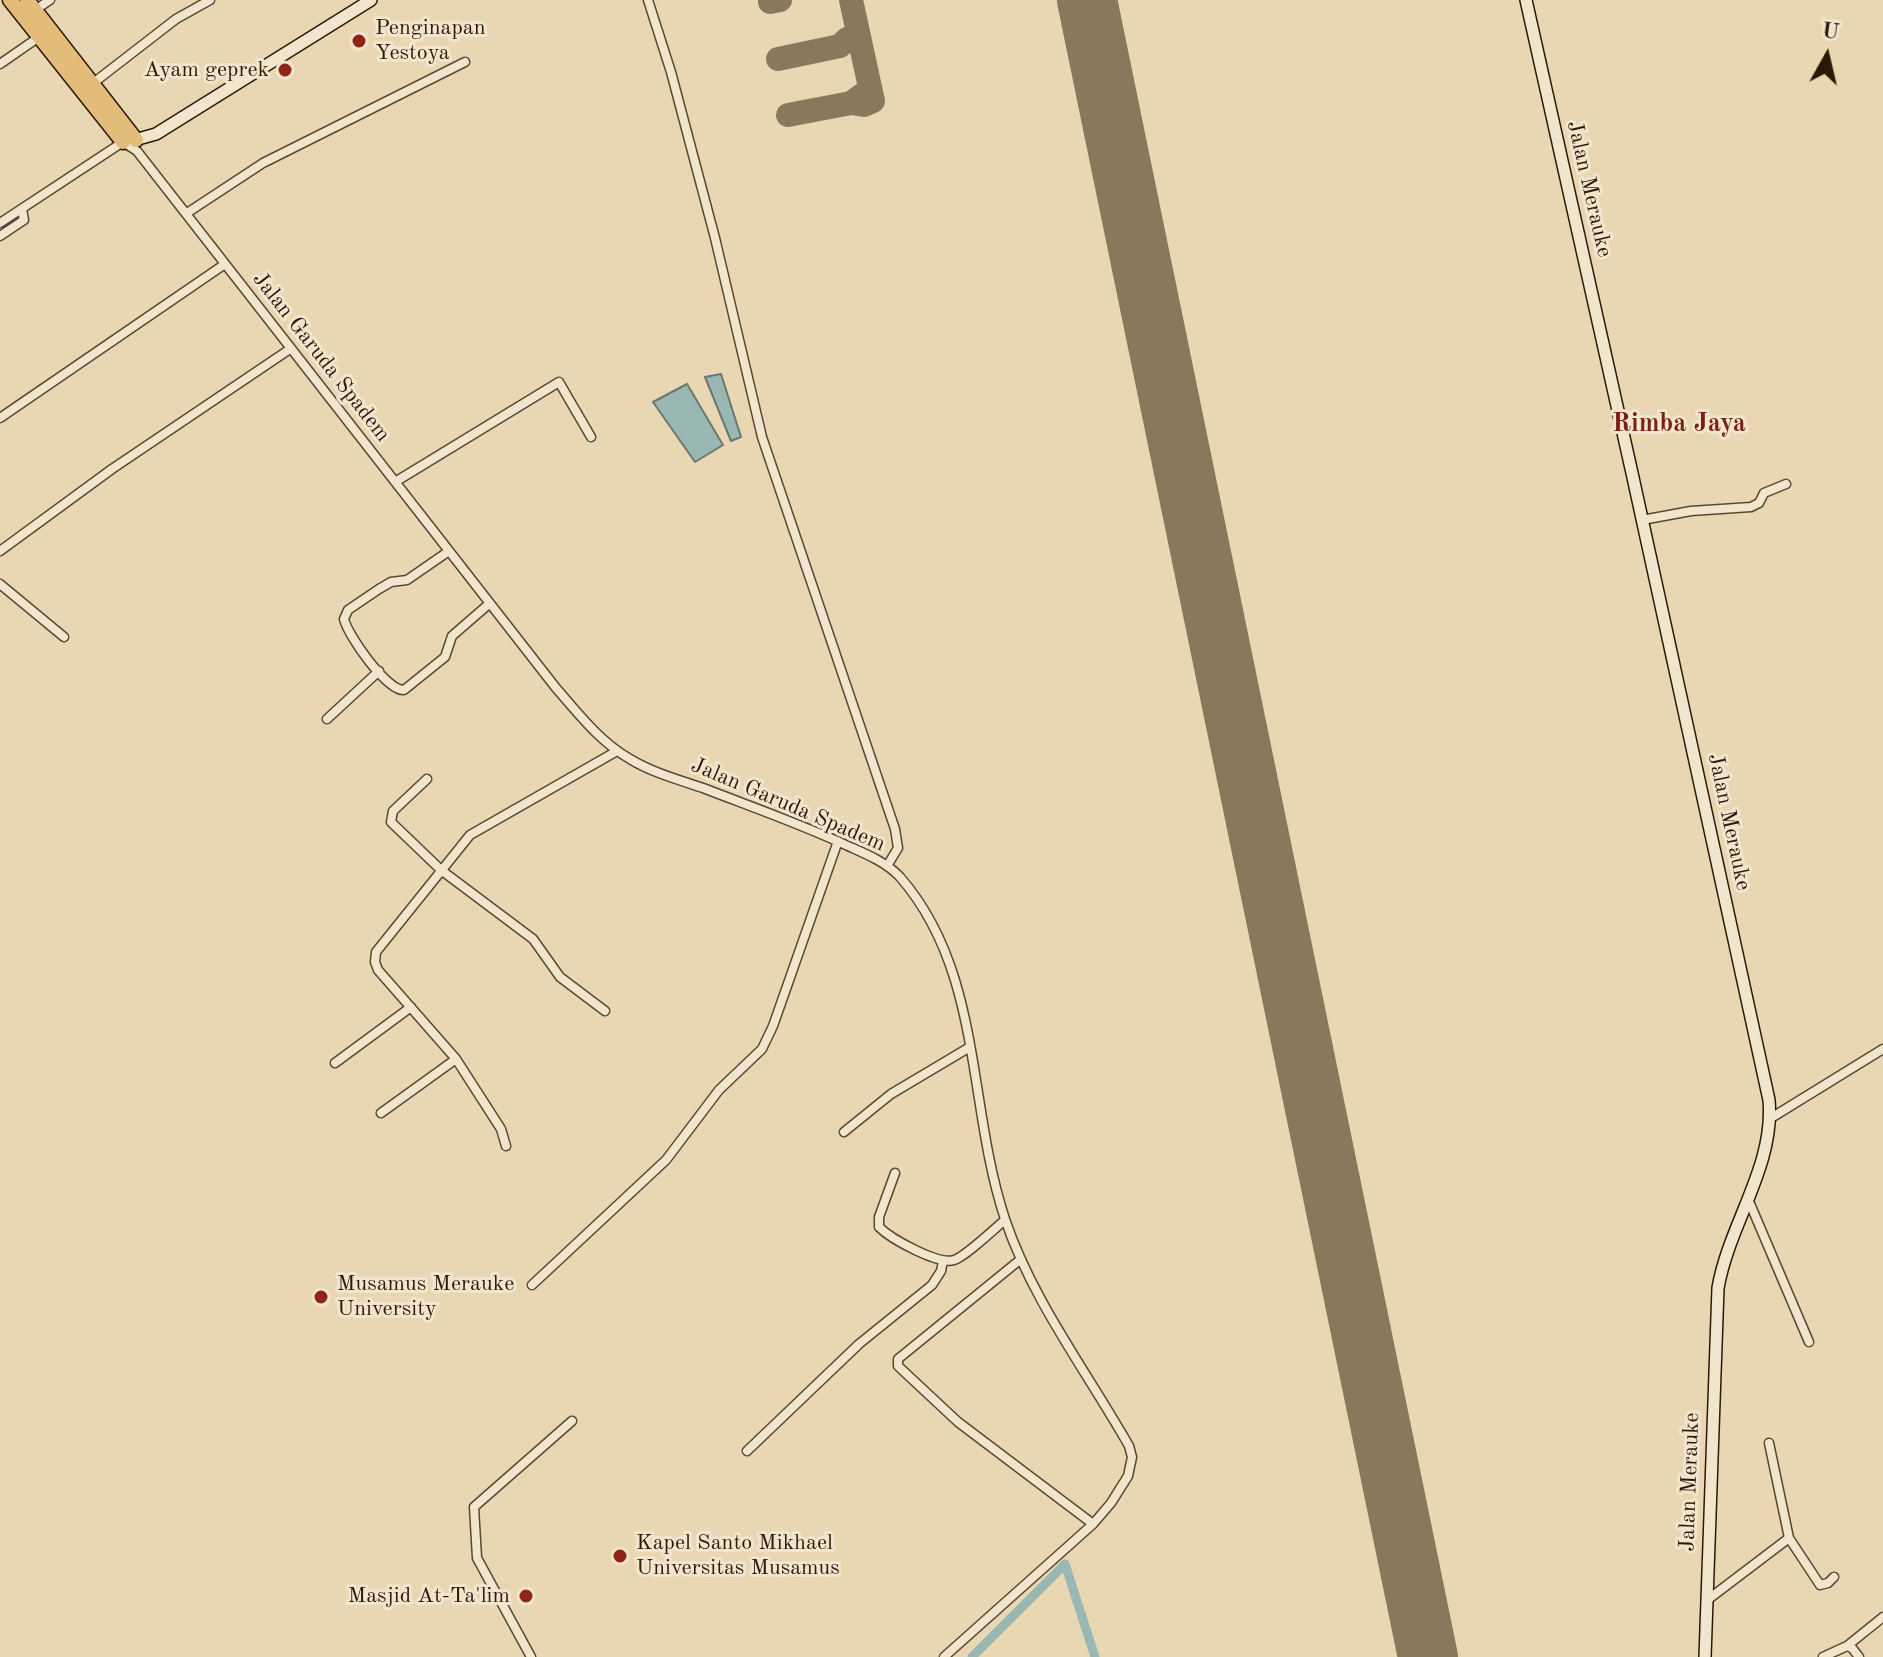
<!DOCTYPE html>
<html>
<head>
<meta charset="utf-8">
<style>
	body { margin:0 }
	#map { position:relative; width:1883px; height:1657px; overflow:hidden; background:#e9d7b3; font-family:"Old Standard TT",serif }
	canvas { display:block }
	.north { position:absolute; left:1787px; top:16px; width:80px; height:80px; -webkit-text-stroke:6px #f1e5ce; paint-order:stroke; rotate:8deg; font-size:22px; font-weight:700; line-height:32px; text-align:center; color:#291906 }
	.north::after { content:''; display:block; margin:auto; width:28px; height:36px; background:#291906; clip-path:polygon(50% 0,100% 100%,50% 72%,0 100%) }
</style>
</head>
<body>
<div id="map">
<canvas width="1883" height="1657"></canvas>
<div class="north">U</div>
</div>
<script>
const g = document.querySelector('canvas').getContext('2d');
g.lineJoin = 'round';
function fill(path, color) { g.fillStyle = color; g.fill(path, 'evenodd'); }
function stroke(path, color, width, dash) { g.strokeStyle = color; g.lineWidth = width; g.lineCap = dash ? 'butt' : 'round'; g.setLineDash(dash || []); g.stroke(path); }
function write(font, color, halo, rows, align = 'center') {
  g.font = font + ' "Old Standard TT",serif'; g.lineWidth = 6; g.setLineDash([]); g.textBaseline = 'middle'; g.strokeStyle = halo; g.fillStyle = color; for (const [text, x, y, turn = 0] of rows) {
    g.save(); g.translate(x, y); g.rotate((+turn || 0) * Math.PI / 180); g.textAlign = isNaN(turn) ? turn : align; if (halo) g.strokeText(text, 0, 0); g.fillText(text, 0, 0); g.restore();
  }
}
const water = new Path2D(`
	M 721,374 L 741,437 L 731,441 L 705,377 Z
	M 687,384 L 723,445 L 695,462 L 653,402 Z`);
fill(water, '#99b8b4');
stroke(water, '#6c786e', 2);
stroke(new Path2D(`
	M 972,1657 L 1065,1564 L 1095,1657`), '#99b8b4', 9);
stroke(new Path2D(`
	M 851,0 L 873,101 L 864,105 L 851,103
	M 770,2 L 780,0
	M 778,59 L 840,46 L 847,39 L 859,39
	M 788,115 L 851,103 L 862,95`), '#89785c', 24);
stroke(new Path2D(`
	M 1087,0 L 1428,1657`), '#89785c', 60);
const street = new Path2D(`
	M 648,0 L 671,72 L 715,238 L 762,437 L 895,829 L 898,848 L 887,866
	M 35,10 L 50,0
	M 0,64 L 39,37
	M 92,84 L 176,19 L 210,0
	M 187,213 L 263,163 L 465,62
	M 0,223 L 123,142 L 137,151 L 556,688 C 578,713 600,742 630,759 C 651,772 679,780 703,788 C 752,807 801,824 848,846 C 866,854 886,862 900,877 C 983,972 967,1105 1005,1219 C 1032,1300 1087,1372 1129,1446 L 1132,1457 L 1128,1476 L 1111,1503 L 1093,1524 L 944,1657
	M 0,236 L 24,220 L 22,209
	M 0,418 L 225,264
	M 395,482 L 559,382 L 591,437
	M 1642,520 L 1691,511 L 1751,507 L 1759,503 L 1764,493 L 1786,484
	M 0,551 L 112,469 L 290,349
	M 449,551 L 407,580 L 391,582 L 379,589 L 348,610 L 344,619 C 348,636 387,691 404,690 L 445,657 L 452,636 L 490,603
	M 0,584 L 64,637
	M 327,719 L 379,671
	M 427,779 L 393,811 L 391,822 L 441,870 L 533,939 L 560,977 L 605,1011
	M 335,1063 L 411,1007
	M 381,1113 L 456,1059
	M 1771,1118 L 1883,1049
	M 844,1132 L 891,1094 L 970,1047
	M 506,1146 L 501,1129 L 456,1059 L 378,970 L 375,962 L 376,952 L 470,835 L 617,751
	M 895,1173 L 879,1217 L 879,1227 C 891,1239 938,1265 954,1260 C 965,1257 994,1229 1005,1220
	M 1748,1199 L 1809,1342
	M 1021,1259 L 898,1359 L 898,1366 L 958,1422 L 1093,1524
	M 532,1285 L 666,1160 L 719,1090 L 762,1049 L 773,1026 L 838,841
	M 747,1451 L 859,1344 L 932,1285 L 941,1271 L 943,1261
	M 1789,1538 L 1820,1585 L 1828,1583 L 1834,1577
	M 1706,1601 L 1789,1538 L 1769,1443
	M 1847,1646 L 1883,1617
	M 531,1657 L 477,1558 L 474,1507 L 572,1421
	M 1823,1657 L 1847,1646 L 1852,1648 L 1859,1657`);
const secondary = new Path2D(`
	M 1526,0 L 1632,473 L 1769,1100 C 1775,1166 1729,1224 1718,1288 L 1705,1657
	M 131,141 L 156,134 L 371,0`);
const highway = new Path2D(`
	M 10,0 L 123,142
	M 27,0 L 136,140`);
stroke(street, '#594831', 11);
stroke(secondary, '#291906', 14);
stroke(highway, '#291906', 17);
stroke(street, '#f1e5ce', 8);
stroke(secondary, '#f1e5ce', 11);
stroke(highway, '#e4bc7a', 14);
for (const [x, y, r, color] of [
	[359,41,8,"#8f2418"],
	[285,70,8,"#8f2418"],
	[321,1297,8,"#8f2418"],
	[620,1556,8,"#8f2418"],
	[526,1596,8,"#8f2418"]
]) { const dot = new Path2D(); dot.arc(x, y, r, 0, 2 * Math.PI); g.fillStyle = color; g.fill(dot); stroke(dot, '#f1e5ce', 3); }
write('22px', '#291906', '#f1e5ce', [
	["Penginapan",375,28],
	["Yestoya",375,53],
	["Ayam geprek",269,70,"right"],
	["Musamus Merauke",337,1284],
	["University",337,1309],
	["Kapel Santo Mikhael",636,1543],
	["Universitas Musamus",636,1568],
	["Masjid At-Ta'lim",510,1596,"right"]
], 'left');
write('22px', '#291906', '#f1e5ce', [
	["Jalan Merauke",1589,189,77],
	["Jalan Garuda Spadem",321,357,52],
	["Jalan Garuda Spadem",788,805,23],
	["Jalan Merauke",1729,822,78],
	["Jalan Merauke",1690,1482,-88]
]);
write('bold 26px', '#7a1f14', '#f1e5ce', [
	["Rimba Jaya",1679,424]
]);
</script>
</body>
</html>
